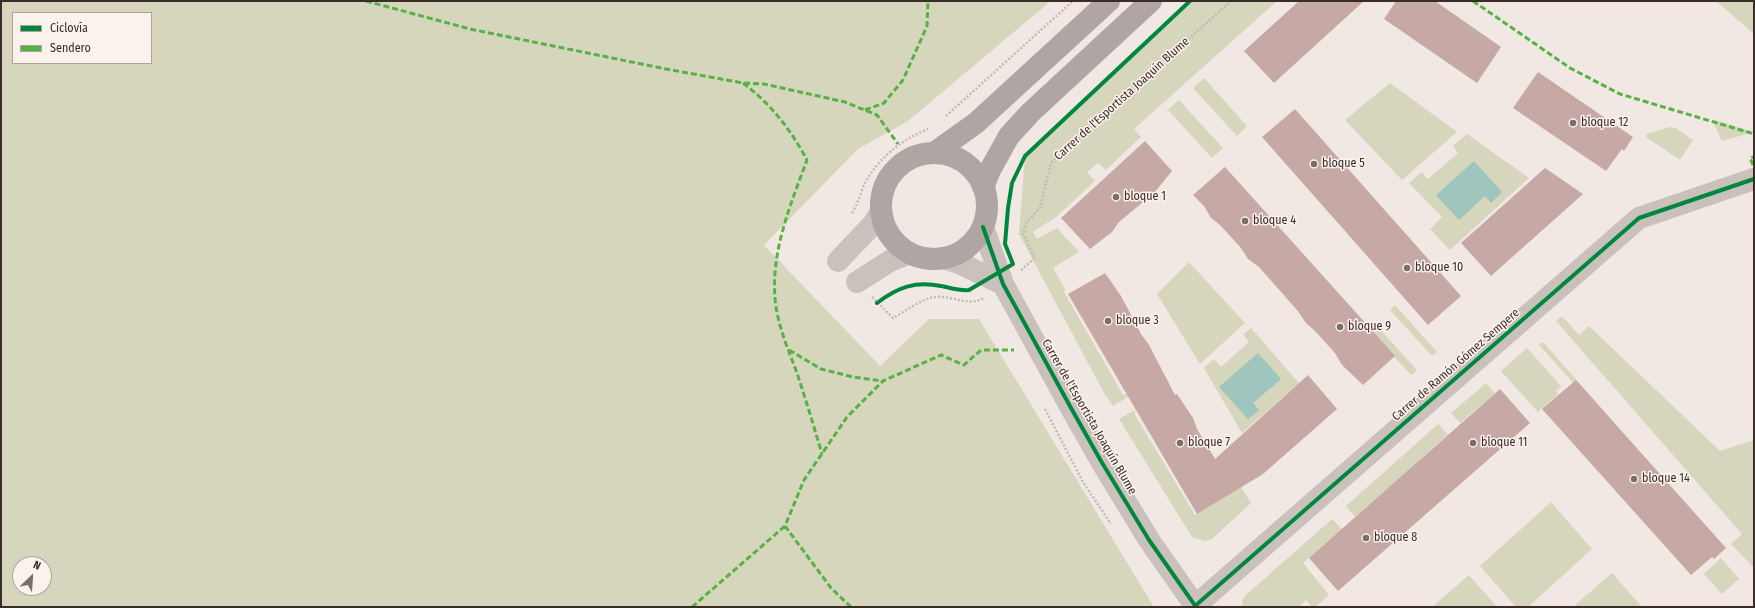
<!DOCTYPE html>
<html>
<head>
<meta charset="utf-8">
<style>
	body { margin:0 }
	#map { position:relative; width:1755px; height:608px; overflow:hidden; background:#f1e8e4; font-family:"Fira Sans Condensed",sans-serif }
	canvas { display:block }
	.frame { position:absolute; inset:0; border:2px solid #3c2c29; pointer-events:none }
	.legend { position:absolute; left:12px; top:12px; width:140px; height:52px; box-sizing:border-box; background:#fcf2ec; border:1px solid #afa39e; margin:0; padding:5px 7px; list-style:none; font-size:12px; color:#3c2c29 }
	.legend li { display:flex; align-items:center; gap:8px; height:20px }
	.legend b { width:20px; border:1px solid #afa39e }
	.north { position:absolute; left:12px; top:556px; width:40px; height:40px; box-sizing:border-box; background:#fcf2ec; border:1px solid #afa39e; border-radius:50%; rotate:25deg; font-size:11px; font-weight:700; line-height:16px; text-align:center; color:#3c2c29 }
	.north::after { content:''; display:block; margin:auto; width:14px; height:18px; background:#7b6e6a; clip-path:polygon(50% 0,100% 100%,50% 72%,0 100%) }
</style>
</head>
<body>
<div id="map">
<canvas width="1755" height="608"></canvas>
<div class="frame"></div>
<ul class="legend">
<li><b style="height:5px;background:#00873e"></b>Ciclovía</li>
<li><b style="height:5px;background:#57b246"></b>Sendero</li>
</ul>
<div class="north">N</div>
</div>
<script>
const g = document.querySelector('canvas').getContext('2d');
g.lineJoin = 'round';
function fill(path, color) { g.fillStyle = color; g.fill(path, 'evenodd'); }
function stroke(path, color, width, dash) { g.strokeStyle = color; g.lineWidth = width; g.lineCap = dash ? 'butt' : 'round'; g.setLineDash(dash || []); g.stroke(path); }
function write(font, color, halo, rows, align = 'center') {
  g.font = font + ' "Fira Sans Condensed",sans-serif'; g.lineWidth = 3; g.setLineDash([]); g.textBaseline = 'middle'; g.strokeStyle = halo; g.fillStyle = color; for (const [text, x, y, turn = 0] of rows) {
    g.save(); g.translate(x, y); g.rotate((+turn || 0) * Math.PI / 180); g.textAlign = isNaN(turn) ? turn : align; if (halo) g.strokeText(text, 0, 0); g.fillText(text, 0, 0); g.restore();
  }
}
fill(new Path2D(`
	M 1,1 L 1051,1 L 908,121 L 858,149 L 764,245 L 880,366 L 929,319 L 979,319 L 1154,607 L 1,607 ZM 13,13 L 151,13 L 151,63 L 13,63 ZM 20,564 L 44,564 L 44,588 L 20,588 Z
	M 1190,1 L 1277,1 L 1134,129 L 1141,137 L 1106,170 L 1098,163 L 1087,172 L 1095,181 L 1056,217 L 1033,232 L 1037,239 L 1057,228 L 1079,252 L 1053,268 L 1065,289 L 1064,292 L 1123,395 L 1127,394 L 1128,397 L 1113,406 L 1104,393 L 1019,234 L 1025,156 Z
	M 1716,1 L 1754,1 L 1754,34 Z
	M 1204,78 L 1247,126 L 1237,136 L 1193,88 Z
	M 1390,83 L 1457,132 L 1402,180 L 1345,120 Z
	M 1179,100 L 1223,148 L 1212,158 L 1168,110 Z
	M 1712,119 L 1754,132 L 1722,141 Z
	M 1669,127 L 1676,128 L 1693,140 L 1680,160 L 1646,137 L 1647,134 Z
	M 1467,134 L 1529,178 L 1450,250 L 1430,229 L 1442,217 L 1409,183 L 1422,172 L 1428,179 L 1458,153 L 1453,146 Z
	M 1189,262 L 1245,323 L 1200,364 L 1157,294 Z
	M 1395,305 L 1437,352 L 1432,356 L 1390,310 Z
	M 1562,316 L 1579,335 L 1589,326 L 1720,451 L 1754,440 L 1754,568 L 1731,544 L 1742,534 L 1556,321 Z
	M 1374,323 L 1417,370 L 1411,375 L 1368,328 Z
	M 1251,328 L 1299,383 L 1242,433 L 1204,368 L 1214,359 L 1221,367 L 1249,342 L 1243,334 Z
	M 1542,343 L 1544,343 L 1617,426 L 1616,430 L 1538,344 Z
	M 1527,348 L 1561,386 L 1556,391 L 1558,394 L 1538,412 L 1501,371 Z
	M 1486,383 L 1495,393 L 1460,423 L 1451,413 Z
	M 1135,410 L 1135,415 L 1195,515 L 1241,487 L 1251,503 L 1212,539 L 1205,541 L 1192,537 L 1119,419 Z
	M 1438,424 L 1448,434 L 1415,464 L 1442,495 L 1421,513 L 1394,483 L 1355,517 L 1346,506 Z
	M 1551,502 L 1592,549 L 1528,607 L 1516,607 L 1480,566 Z
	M 1332,519 L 1342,529 L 1303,563 L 1329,595 L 1315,607 L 1312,607 L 1306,600 L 1299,607 L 1243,607 L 1242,600 L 1247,594 Z
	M 1721,558 L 1739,579 L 1722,594 L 1704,574 Z
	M 1612,573 L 1642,607 L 1573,607 Z
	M 1469,575 L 1497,607 L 1432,607 Z`), '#d6d6bc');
fill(new Path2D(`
	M 1474,161 L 1502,192 L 1491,203 L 1485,196 L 1459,220 L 1436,195 Z
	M 1258,353 L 1281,379 L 1253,403 L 1259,410 L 1248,419 L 1219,387 Z`), '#9ec5be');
fill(new Path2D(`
	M 1299,1 L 1364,1 L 1274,83 L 1244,51 Z
	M 1396,1 L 1435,1 L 1501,47 L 1477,83 L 1384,19 Z
	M 1538,72 L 1633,137 L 1624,151 L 1622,149 L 1606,171 L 1513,108 Z
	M 1295,109 L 1461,296 L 1428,325 L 1262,137 Z
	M 1145,141 L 1172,171 L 1154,193 L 1119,222 L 1112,232 L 1090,249 L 1061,218 Z
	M 1225,167 L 1395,356 L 1363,385 L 1342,365 L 1335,353 L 1316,332 L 1306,323 L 1297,310 L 1259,267 L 1248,259 L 1241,248 L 1220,225 L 1211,218 L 1204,206 L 1193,195 Z
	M 1545,168 L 1583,194 L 1491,276 L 1461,243 Z
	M 1105,273 L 1121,296 L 1141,334 L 1149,345 L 1175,395 L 1177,394 L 1193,418 L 1197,429 L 1215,459 L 1308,375 L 1337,409 L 1263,474 L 1197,514 L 1068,294 Z
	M 1576,380 L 1726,548 L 1714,559 L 1712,557 L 1691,575 L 1542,409 Z
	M 1500,389 L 1530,423 L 1338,591 L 1309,558 Z`), '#c6a8a4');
stroke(new Path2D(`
	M 946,116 L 1073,1
	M 852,213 C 857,205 860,196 863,187 C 877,159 899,141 928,129
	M 1021,270 L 1035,258 L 1023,234 L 1027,222 L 1040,208 L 1051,163 L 1231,1
	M 872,297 L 893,318 C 906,311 921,299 935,297 C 952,295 967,307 984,298
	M 1045,409 L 1083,482 L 1111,524`), '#c3b9b5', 2.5, [2, 2]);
stroke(new Path2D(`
	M 983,227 L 1003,284 L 1071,408 L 1101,461 L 1149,540 L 1196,607
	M 943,258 L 959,263 L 1003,284
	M 838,261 L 874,223 L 881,211
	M 857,282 L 890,261 L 909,253
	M 1195,606 L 1639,218 L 1754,179`), '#cac1bd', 22);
stroke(new Path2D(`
	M 934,153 L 976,123 L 1109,1
	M881 206a53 53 0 1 1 106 0a53 53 0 1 1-106 0Z
	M 983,187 L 990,170 L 1009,136 L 1030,113 L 1151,1`), '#afa5a2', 22);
stroke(new Path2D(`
	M 366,1 L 470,29 L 666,69 L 743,83 L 764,84 L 845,102 L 877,115 L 898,144
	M 1473,1 L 1570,68 L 1620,94 L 1754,134
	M 743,83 C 771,104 791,130 807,160 C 791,203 771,251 775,298 C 777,324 788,349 797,373 C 806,400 814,427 822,454
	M 865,110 L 884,103 L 903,80 L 927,26 L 928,1
	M 1753,165 L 1750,158 L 1754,157
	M 789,350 L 821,369 L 853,377 L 883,381
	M 692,607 L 785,526
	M 851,607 L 831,588 L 785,526 L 804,480 L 847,417 L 883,381 L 941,355 L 964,365 L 981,350 L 1014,350`), '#57b246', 3, [6, 3]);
stroke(new Path2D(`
	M 983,227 L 1003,284 L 1071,408 L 1101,461 L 1149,540 L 1196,607
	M 877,303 C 898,287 915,281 941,286 C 951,288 960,291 969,290 L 1013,264 L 1005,244 L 1008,208 L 1012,183 L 1025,156 L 1190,1
	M 1195,606 L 1639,218 L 1754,179`), '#00873e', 4);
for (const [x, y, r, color] of [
	[1573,123,4,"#7b6e6a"],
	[1314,164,4,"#7b6e6a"],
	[1116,197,4,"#7b6e6a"],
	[1245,221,4,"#7b6e6a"],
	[1407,268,4,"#7b6e6a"],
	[1108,321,4,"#7b6e6a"],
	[1340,327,4,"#7b6e6a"],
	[1180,443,4,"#7b6e6a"],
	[1473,443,4,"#7b6e6a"],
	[1634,479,4,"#7b6e6a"],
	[1366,538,4,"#7b6e6a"]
]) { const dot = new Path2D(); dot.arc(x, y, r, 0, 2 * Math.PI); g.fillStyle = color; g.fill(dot); stroke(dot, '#fcf2ec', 1.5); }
write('12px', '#3c2c29', '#fcf2ec', [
	["Carrer de l'Esportista Joaquín Blume",1122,99,-42],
	["Carrer de Ramón Gómez Sempere",1456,365,-41],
	["Carrer de l'Esportista Joaquín Blume",1089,417,60]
]);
write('12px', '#3c2c29', '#fcf2ec', [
	["bloque 12",1581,123],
	["bloque 5",1322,164],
	["bloque 1",1124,197],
	["bloque 4",1253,221],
	["bloque 10",1415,268],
	["bloque 3",1116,321],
	["bloque 9",1348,327],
	["bloque 7",1188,443],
	["bloque 11",1481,443],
	["bloque 14",1642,479],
	["bloque 8",1374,538]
], 'left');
</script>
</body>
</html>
